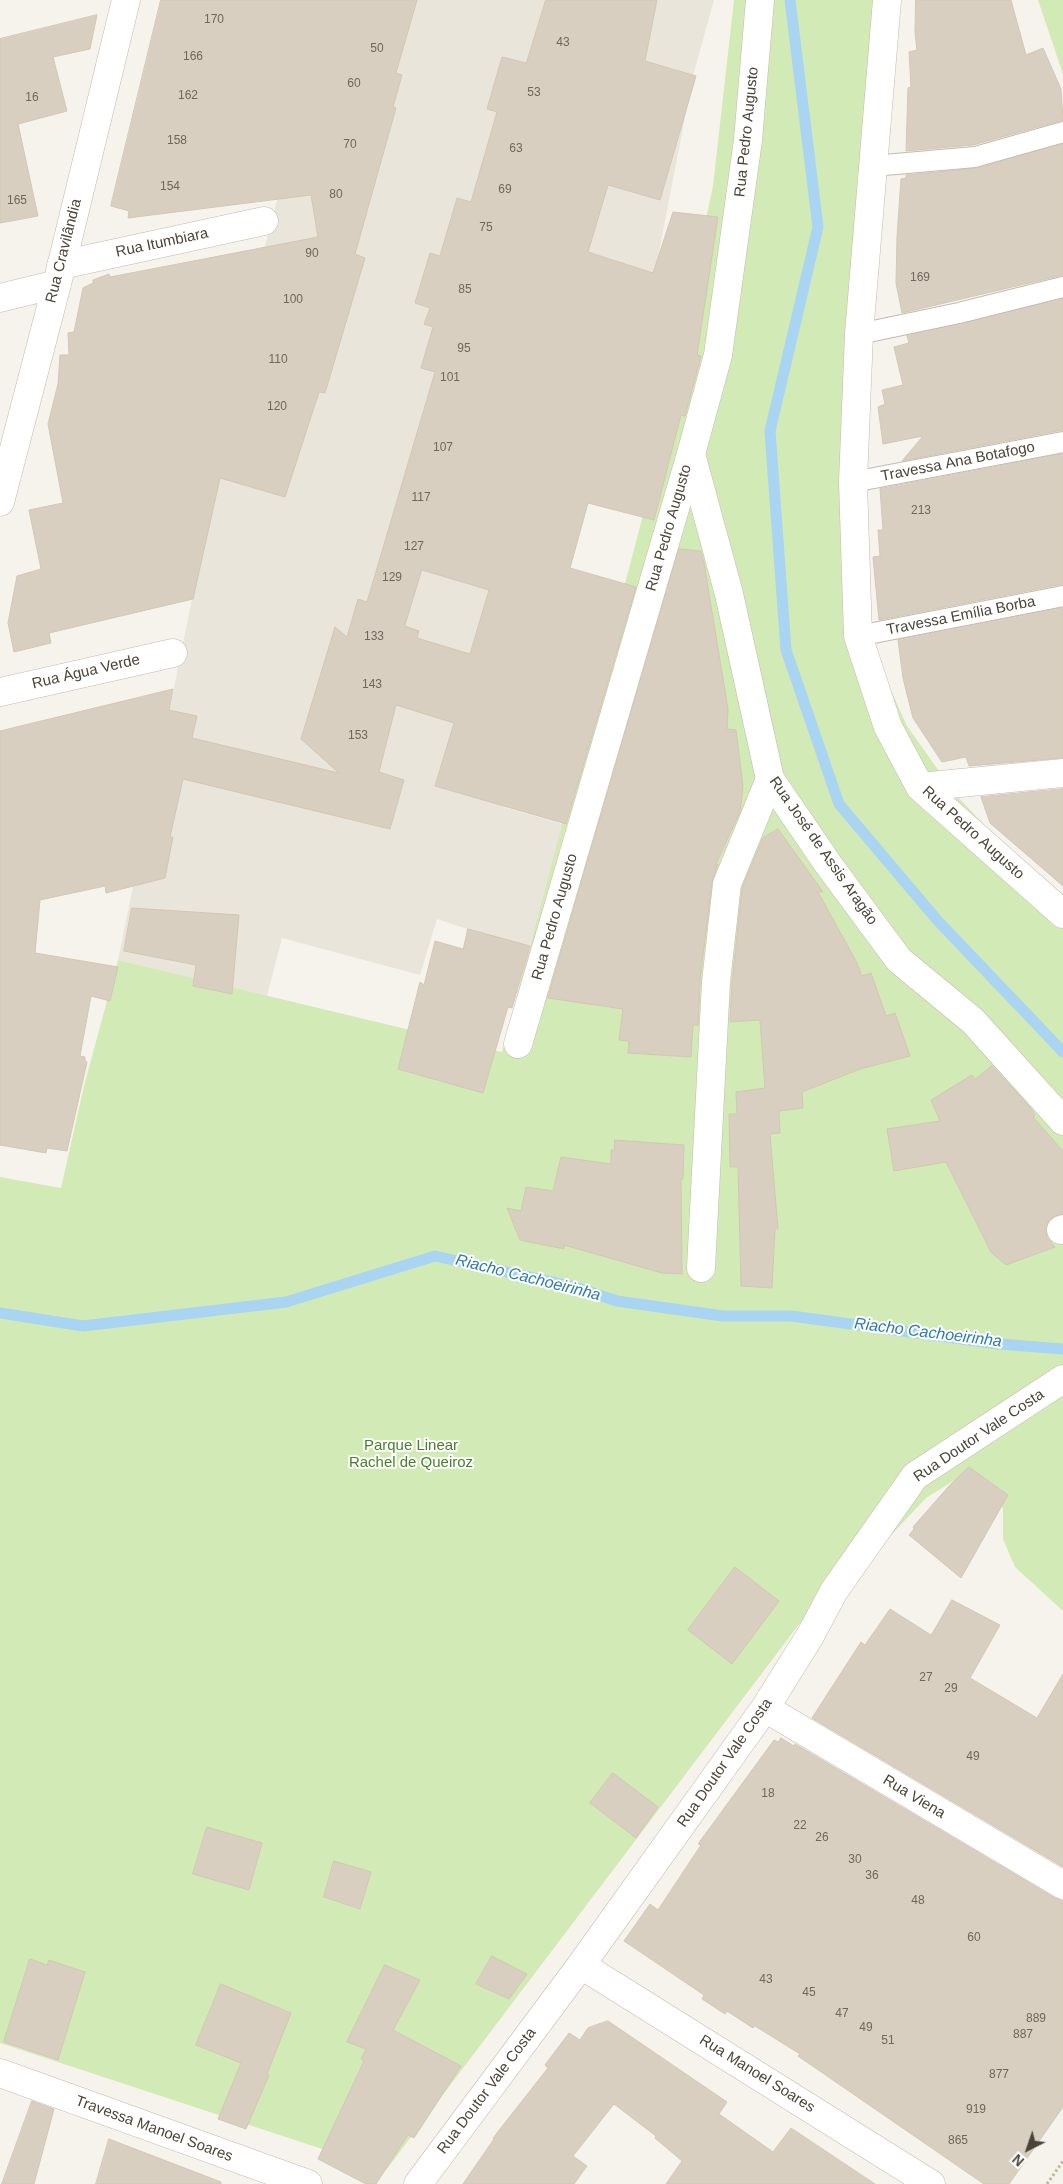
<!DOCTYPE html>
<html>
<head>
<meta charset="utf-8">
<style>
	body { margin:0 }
	#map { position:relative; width:1063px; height:2184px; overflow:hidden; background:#f6f3ec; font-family:Helvetica,sans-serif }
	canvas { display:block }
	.north { position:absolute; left:1003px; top:2124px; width:50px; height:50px; -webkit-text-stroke:4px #fff; paint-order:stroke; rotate:221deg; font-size:14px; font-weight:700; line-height:20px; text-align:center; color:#4b4439 }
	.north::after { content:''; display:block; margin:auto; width:18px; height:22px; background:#4b4439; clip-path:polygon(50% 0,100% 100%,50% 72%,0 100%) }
</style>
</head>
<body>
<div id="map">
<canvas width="1063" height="2184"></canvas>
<div class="north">N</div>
</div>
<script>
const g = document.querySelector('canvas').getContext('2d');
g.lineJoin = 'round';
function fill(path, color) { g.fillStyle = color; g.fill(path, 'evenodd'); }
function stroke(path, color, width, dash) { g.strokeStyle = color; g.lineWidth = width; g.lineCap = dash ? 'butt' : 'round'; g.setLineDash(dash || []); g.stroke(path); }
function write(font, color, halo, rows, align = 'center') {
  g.font = font + ' Helvetica,sans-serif'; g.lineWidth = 4; g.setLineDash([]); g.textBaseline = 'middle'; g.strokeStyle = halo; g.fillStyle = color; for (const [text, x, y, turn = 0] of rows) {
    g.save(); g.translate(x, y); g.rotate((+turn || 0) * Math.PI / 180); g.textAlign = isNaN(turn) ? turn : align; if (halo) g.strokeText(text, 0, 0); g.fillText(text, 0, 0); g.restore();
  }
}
fill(new Path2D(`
	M 329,0 L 714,0 L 693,76 L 654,278 L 543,649 L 504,807 L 562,824 L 529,949 L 437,919 L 420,975 L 282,938 L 267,996 L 118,960 L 262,258 Z`), '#eae5da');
fill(new Path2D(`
	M 734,0 L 892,0 L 861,389 L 865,620 L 879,664 L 907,726 L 956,795 L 1008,850 L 1063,900 L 1063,1611 L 1015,1567 L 1003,1539 L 1003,1509 L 986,1486 L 958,1478 L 926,1498 L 875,1552 L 859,1545 L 386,2170 L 0,2043 L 0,1177 L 61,1188 L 84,1086 L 118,960 L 502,1052 L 641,523 L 713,186 Z
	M 1038,0 L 1063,0 L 1063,74 Z`), '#d2eab5');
stroke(new Path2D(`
	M 790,0 L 818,227 L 770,431 L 786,650 L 839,804 L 938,921 L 1063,1052
	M 0,1313 L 83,1326 L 286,1302 L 435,1256 L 575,1287 L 617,1301 L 723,1316 L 791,1316 L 999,1344 L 1063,1349`), '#a9d4f2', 11);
const building = new Path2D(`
	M 161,0 L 417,0 L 396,73 L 402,75 L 393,107 L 396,108 L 355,254 L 365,258 L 325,393 L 319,392 L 285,497 L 220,478 L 193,599 L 49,633 L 51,643 L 14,652 L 8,623 L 17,576 L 41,569 L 29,510 L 63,503 L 48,424 L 58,384 L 60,355 L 69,355 L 68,333 L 74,332 L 83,288 L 93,283 L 93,280 L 109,274 L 110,277 L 318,237 L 311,195 L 128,218 L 129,211 L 111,206 Z
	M 546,0 L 657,0 L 645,61 L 696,76 L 660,200 L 608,185 L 588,252 L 653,273 L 673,212 L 718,217 L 697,355 L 701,356 L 699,364 L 685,416 L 681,415 L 654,520 L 588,503 L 570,568 L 636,587 L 566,824 L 435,786 L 454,723 L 396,705 L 379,772 L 404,780 L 390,829 L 183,779 L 170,837 L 173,837 L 165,878 L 106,893 L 105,886 L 40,900 L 35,953 L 118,967 L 110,1001 L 91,996 L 80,1056 L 85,1057 L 85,1061 L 87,1062 L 67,1151 L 47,1148 L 46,1153 L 0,1145 L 0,731 L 173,689 L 169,710 L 197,716 L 192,738 L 339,773 L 301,739 L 335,627 L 347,637 L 358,599 L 367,602 L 435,372 L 421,368 L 433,327 L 424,324 L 430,308 L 415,303 L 430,253 L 440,256 L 457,198 L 471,202 L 497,112 L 487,109 L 502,57 L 526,63 ZM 422,570 L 489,590 L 470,654 L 417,638 L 419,631 L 405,626 Z
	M 916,0 L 1011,0 L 1026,55 L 1043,48 L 1061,89 L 1063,120 L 973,145 L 906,151 L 908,88 L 911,87 L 909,52 L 917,50 L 915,33 Z
	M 97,15 L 90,49 L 53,57 L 67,111 L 18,124 L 38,216 L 0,223 L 0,39 Z
	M 1063,144 L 1063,275 L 902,313 L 896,283 L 897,237 L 901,179 L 906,178 L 906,175 L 978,168 Z
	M 1063,299 L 1063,430 L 902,461 L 923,436 L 883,444 L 878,407 L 885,404 L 882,390 L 903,385 L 894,347 L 909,343 L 907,336 Z
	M 1063,454 L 1063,584 L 879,620 L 873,557 L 880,556 L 878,530 L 883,530 L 880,489 Z
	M 679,549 L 701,551 L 704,563 L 728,709 L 727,729 L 736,730 L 743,787 L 740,812 L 715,866 L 718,864 L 712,882 L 700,980 L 698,1025 L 693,1025 L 691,1057 L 628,1053 L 629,1041 L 619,1040 L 623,1009 L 548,998 Z
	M 1063,608 L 1063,758 L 969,766 L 966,757 L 942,762 L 913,718 L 903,678 L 898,640 Z
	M 1063,789 L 1063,886 L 990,823 L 981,797 Z
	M 778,829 L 823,892 L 818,892 L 857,963 L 862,976 L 871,973 L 886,1016 L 895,1013 L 910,1056 L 860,1069 L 802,1092 L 803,1108 L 779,1111 L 780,1133 L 770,1134 L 778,1229 L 775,1229 L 772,1288 L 741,1286 L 738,1167 L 730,1167 L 729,1114 L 737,1114 L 736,1092 L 765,1088 L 760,1020 L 730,1022 L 732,983 L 742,888 L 763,838 Z
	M 132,908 L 239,915 L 232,994 L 193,986 L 196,965 L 124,951 Z
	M 468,929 L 530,946 L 512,1008 L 508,1007 L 483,1093 L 398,1069 L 420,982 L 424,985 L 435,941 L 463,949 Z
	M 992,1066 L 1029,1106 L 1035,1115 L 1033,1117 L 1063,1151 L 1063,1214 L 1054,1216 L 1048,1222 L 1046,1229 L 1047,1237 L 1055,1247 L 1006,1265 L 991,1252 L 946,1162 L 894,1171 L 887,1129 L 940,1121 L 931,1100 L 972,1075 L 975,1079 Z
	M 615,1140 L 684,1145 L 683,1179 L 681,1179 L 682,1274 L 662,1273 L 564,1245 L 564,1249 L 520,1240 L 507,1208 L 521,1211 L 526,1187 L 553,1191 L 561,1157 L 611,1164 L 611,1150 L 614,1150 Z
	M 969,1467 L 1008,1495 L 961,1578 L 909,1535 L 914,1529 L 913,1527 L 949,1486 Z
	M 735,1567 L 779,1601 L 732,1664 L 688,1630 Z
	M 952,1600 L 1000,1625 L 970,1678 L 1037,1718 L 1063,1674 L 1063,1867 L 812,1718 L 861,1642 L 865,1645 L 890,1609 L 931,1635 Z
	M 781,1738 L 794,1746 L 795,1744 L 1055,1898 L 1063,1901 L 1063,2107 L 1009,2184 L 984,2184 L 798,2056 L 800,2054 L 755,2026 L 753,2028 L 727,2011 L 725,2014 L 702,1999 L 704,1995 L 624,1941 L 650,1904 L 658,1910 L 701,1845 L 698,1844 L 774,1740 L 778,1742 Z
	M 613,1773 L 658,1807 L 636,1838 L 590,1803 Z
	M 207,1827 L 262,1843 L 249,1890 L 193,1874 Z
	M 334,1861 L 371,1872 L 360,1909 L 324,1897 Z
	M 492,1956 L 527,1974 L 509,1999 L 476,1984 Z
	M 30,1959 L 47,1965 L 49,1960 L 85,1972 L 58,2060 L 4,2042 Z
	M 385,1965 L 420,1980 L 393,2030 L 461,2066 L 414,2138 L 408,2135 L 376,2184 L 366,2184 L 318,2159 L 364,2061 L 361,2059 L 366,2049 L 347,2042 Z
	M 221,1984 L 291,2013 L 267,2074 L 269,2075 L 246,2129 L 218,2119 L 241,2063 L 196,2045 Z
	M 608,2021 L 727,2102 L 719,2114 L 773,2152 L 791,2128 L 875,2184 L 666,2184 L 682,2161 L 655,2138 L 656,2136 L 614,2104 L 573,2156 L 587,2166 L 574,2184 L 463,2184 L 494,2139 L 493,2138 L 548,2068 L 545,2065 L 569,2033 L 580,2040 L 588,2028 Z
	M 32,2101 L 54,2109 L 34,2184 L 2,2184 Z
	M 109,2139 L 221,2182 L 221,2184 L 96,2184 Z`);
fill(building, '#d8cfc1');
stroke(building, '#d3c7b4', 1);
const service = new Path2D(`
	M 873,166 L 975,157 L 1063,132
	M 859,334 L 959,313 L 1063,287
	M 853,482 L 1063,442
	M 858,636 L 1063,596`);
const minor = new Path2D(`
	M 887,0 L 859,334 L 853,482 L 858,636 L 888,727 L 920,787 L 1063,914
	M 61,265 L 264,221
	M 0,298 L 57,284
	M 691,454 L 729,594 L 770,779 L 828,864 L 899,960 L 973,1021 L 1063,1121
	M 0,502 L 57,284 L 126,0
	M 0,692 L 173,653
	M 920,787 L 1063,773
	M 518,1044 L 691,454 L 718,355 L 748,140 L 760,0
	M 1061,1230 L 1063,1229
	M 701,1268 L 716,982 L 727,884 L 770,779
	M 765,1708 L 1063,1885
	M 581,1965 L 931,2184
	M 0,2073 L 308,2184
	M 418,2184 L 581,1965 L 765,1708 L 810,1636 L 834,1591 L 915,1476 L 1063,1379`);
stroke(service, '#c2bbae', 22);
stroke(minor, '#c2bbae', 29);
stroke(new Path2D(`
	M 1047,2184 L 1063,2161`), '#c4b79f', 3, [2.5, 2.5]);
stroke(service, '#fff', 20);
stroke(minor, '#fff', 28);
write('12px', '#6e675b', null, [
	["170",214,20],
	["43",563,43],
	["50",377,49],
	["166",193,57],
	["60",354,84],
	["53",534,93],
	["162",188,96],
	["16",32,98],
	["158",177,141],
	["70",350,145],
	["63",516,149],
	["154",170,187],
	["69",505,190],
	["80",336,195],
	["165",17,201],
	["75",486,228],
	["90",312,254],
	["169",920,278],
	["85",465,290],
	["100",293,300],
	["95",464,349],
	["110",278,360],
	["101",450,378],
	["120",277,407],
	["107",443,448],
	["117",421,498],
	["213",921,511],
	["127",414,547],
	["129",392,578],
	["133",374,637],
	["143",372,685],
	["153",358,736],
	["27",926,1678],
	["29",951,1689],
	["49",973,1757],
	["18",768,1794],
	["22",800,1826],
	["26",822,1838],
	["30",855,1860],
	["36",872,1876],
	["48",918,1901],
	["60",974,1938],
	["43",766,1980],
	["45",809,1993],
	["47",842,2014],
	["889",1036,2019],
	["49",866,2028],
	["887",1023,2035],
	["51",888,2041],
	["877",999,2075],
	["919",976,2110],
	["865",958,2141]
]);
write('15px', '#4b4439', '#fff', [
	["Rua Pedro Augusto",747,132,-84],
	["Rua Itumbiara",162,243,-12],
	["Rua Cravilândia",64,251,-76],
	["Travessa Ana Botafogo",958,462,-11],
	["Rua Pedro Augusto",669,528,-74],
	["Travessa Emília Borba",961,616,-11],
	["Rua Água Verde",86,672,-13],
	["Rua Pedro Augusto",973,833,42],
	["Rua José de Assis Aragão",823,851,55],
	["Rua Pedro Augusto",555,917,-74],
	["Rua Doutor Vale Costa",979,1436,-34],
	["Rua Doutor Vale Costa",725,1763,-55],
	["Rua Viena",914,1797,31],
	["Rua Manoel Soares",757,2074,32],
	["Rua Doutor Vale Costa",487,2091,-53],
	["Travessa Manoel Soares",154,2129,20]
]);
write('15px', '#4a7f2a', '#fff', [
	["Parque Linear",411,1446],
	["Rachel de Queiroz",411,1463]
]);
write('italic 16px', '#2e7ab2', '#fff', [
	["Riacho Cachoeirinha",528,1278,14],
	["Riacho Cachoeirinha",928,1333,7]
]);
</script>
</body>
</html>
